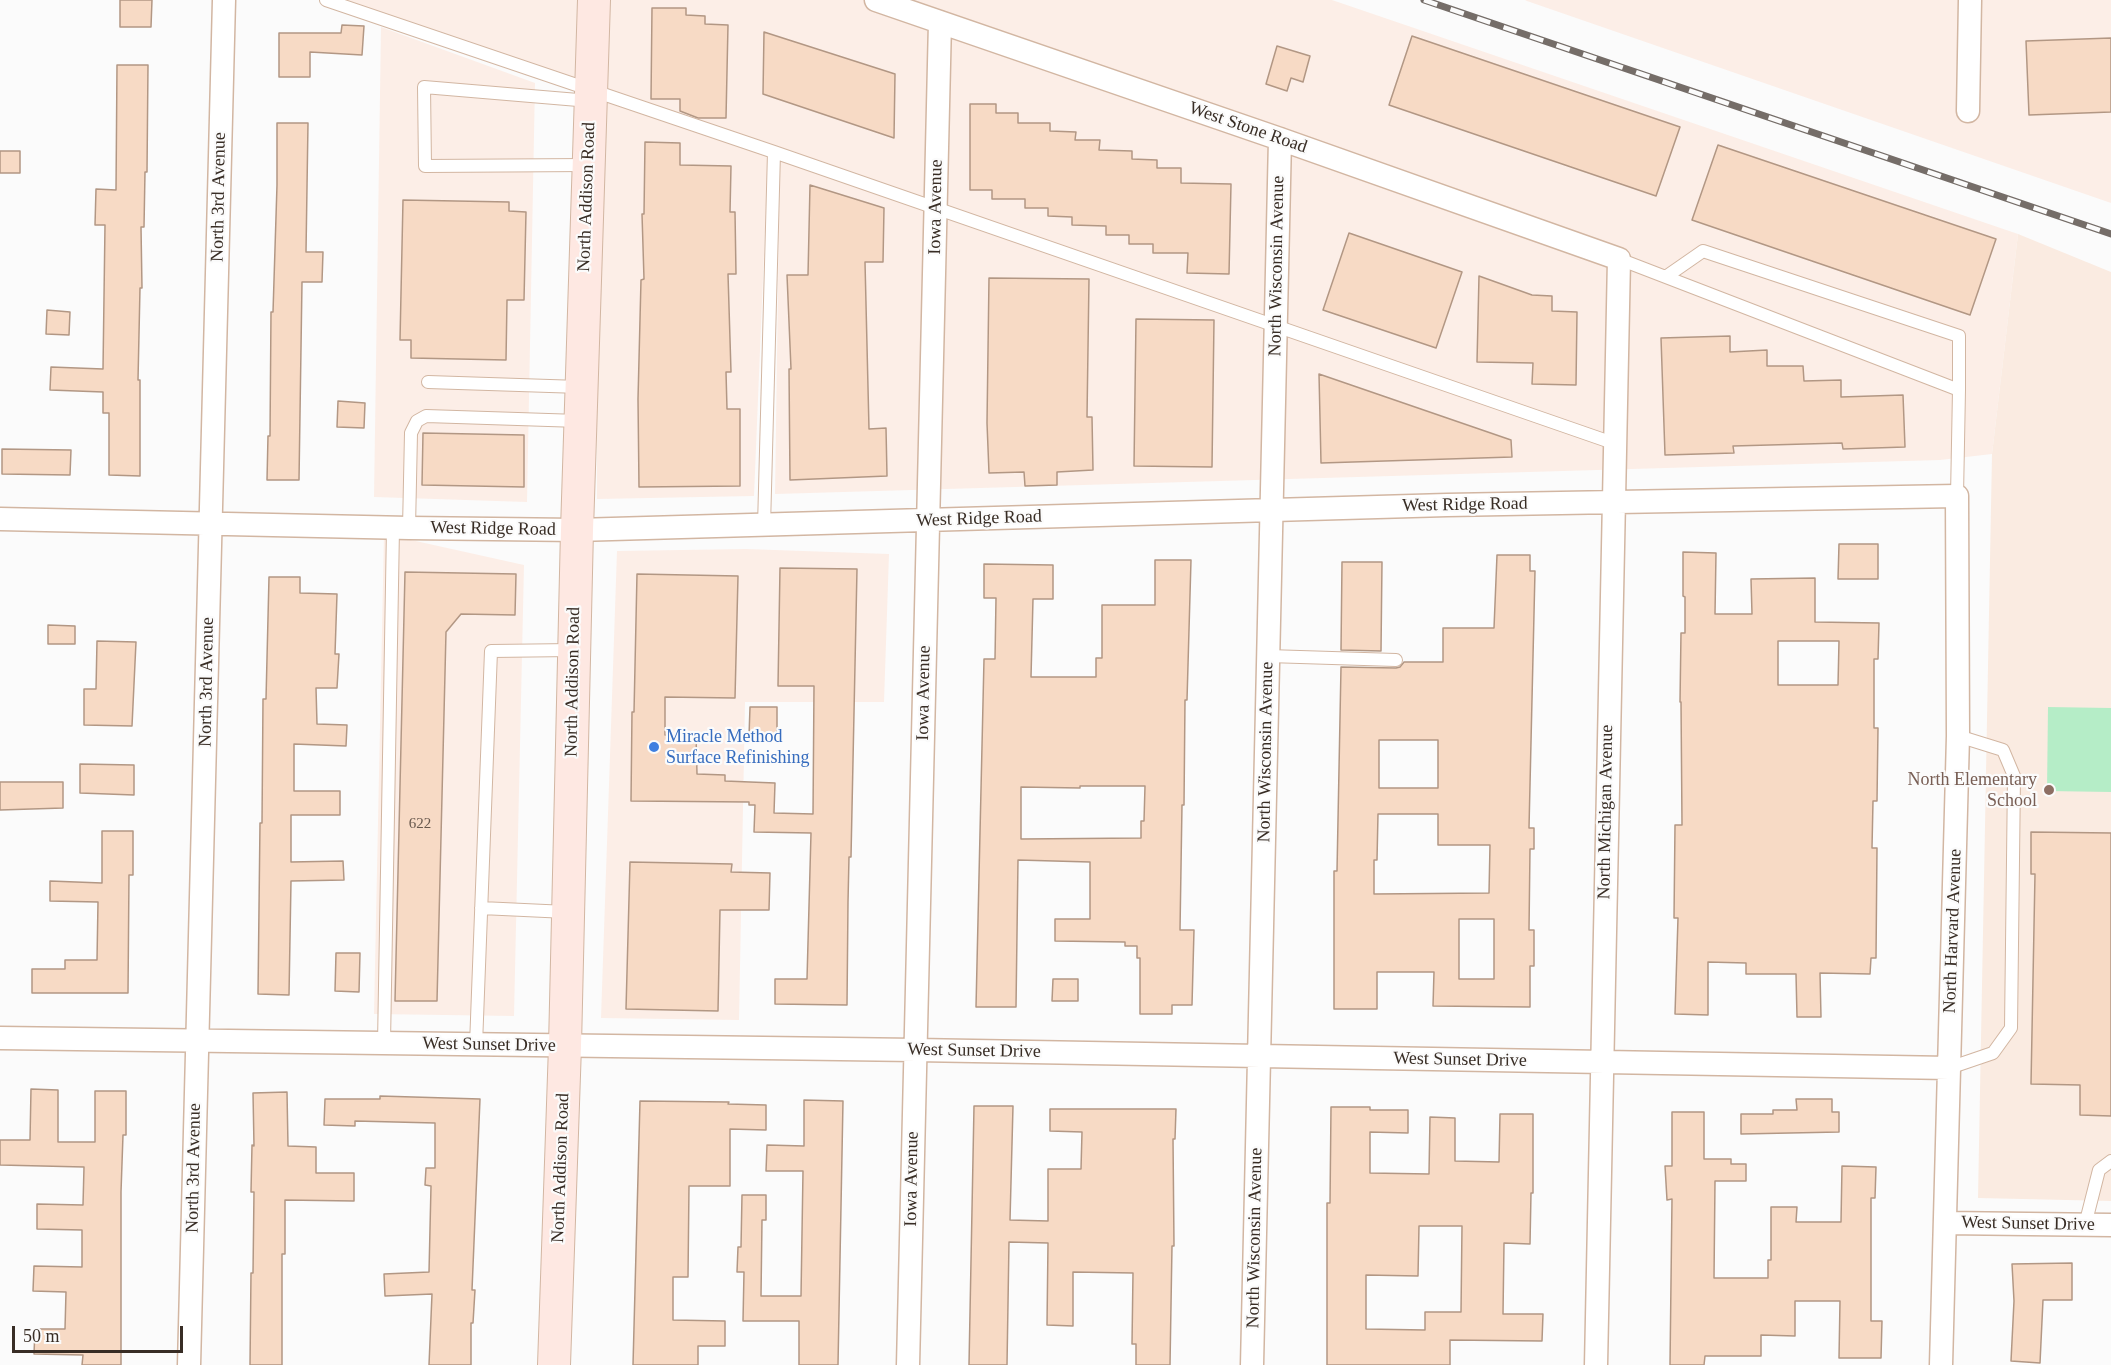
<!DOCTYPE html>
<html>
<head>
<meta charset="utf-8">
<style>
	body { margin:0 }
	#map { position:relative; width:2111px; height:1365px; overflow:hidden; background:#fbfbfb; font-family:Georgia,serif }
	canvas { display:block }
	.scale { position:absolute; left:12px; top:1326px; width:171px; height:27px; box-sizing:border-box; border:3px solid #382d25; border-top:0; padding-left:8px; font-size:18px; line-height:21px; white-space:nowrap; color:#382d25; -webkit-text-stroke:4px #fbfbfb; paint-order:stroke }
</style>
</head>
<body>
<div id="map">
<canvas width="2111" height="1365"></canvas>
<div class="scale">50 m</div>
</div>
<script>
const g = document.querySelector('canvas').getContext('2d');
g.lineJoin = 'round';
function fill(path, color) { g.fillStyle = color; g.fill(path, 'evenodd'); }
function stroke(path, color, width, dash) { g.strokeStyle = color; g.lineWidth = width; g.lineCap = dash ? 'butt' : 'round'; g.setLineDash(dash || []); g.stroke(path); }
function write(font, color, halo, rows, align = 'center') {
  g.font = font + ' Georgia,serif'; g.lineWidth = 4.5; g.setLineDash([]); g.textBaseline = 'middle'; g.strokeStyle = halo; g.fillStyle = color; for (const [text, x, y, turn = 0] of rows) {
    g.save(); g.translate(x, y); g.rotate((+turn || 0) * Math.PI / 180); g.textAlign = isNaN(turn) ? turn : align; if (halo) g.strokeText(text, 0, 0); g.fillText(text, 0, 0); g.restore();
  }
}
fill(new Path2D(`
	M 343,0 L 588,0 L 586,84 Z
	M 600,0 L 1332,0 L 2018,234 L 1992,454 L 1940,460 L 775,494 L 780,149 L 598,86 Z
	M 1525,0 L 2111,0 L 2111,203 L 1527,1 Z
	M 381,27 L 535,83 L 527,502 L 374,497 Z
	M 596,98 L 768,156 L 754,496 L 597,499 Z
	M 384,534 L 524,565 L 514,1016 L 374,1014 Z
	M 746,549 L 889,554 L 884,702 L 745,702 L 739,1020 L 601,1018 L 617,551 Z`), '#fceee7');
fill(new Path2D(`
	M 2018,234 L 2111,272 L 2111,1201 L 1978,1198 L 1992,454 Z`), '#faebe1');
fill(new Path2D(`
	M 2048,707 L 2111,708 L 2111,792 L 2047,791 Z`), '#b5edc7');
const building = new Path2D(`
	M 120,0 L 152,0 L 151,27 L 120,27 Z
	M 652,8 L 686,8 L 686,15 L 705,16 L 705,24 L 728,25 L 726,118 L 698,118 L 680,111 L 680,99 L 651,99 Z
	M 342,25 L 364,26 L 362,55 L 310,52 L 310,77 L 279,77 L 279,33 L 341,33 Z
	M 764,32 L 895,74 L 894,138 L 763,94 Z
	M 1412,36 L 1680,127 L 1656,196 L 1389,105 Z
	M 2111,38 L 2111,112 L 2029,115 L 2026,41 Z
	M 1277,46 L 1310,56 L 1303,82 L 1291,78 L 1287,91 L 1266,84 Z
	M 117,65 L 148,65 L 147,172 L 145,172 L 144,227 L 141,227 L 142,288 L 140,288 L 138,380 L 140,380 L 140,476 L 109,475 L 109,413 L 103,413 L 103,392 L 50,390 L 51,367 L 103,369 L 105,225 L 95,225 L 96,189 L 116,190 Z
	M 970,104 L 996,104 L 996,113 L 1018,113 L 1018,123 L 1050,123 L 1050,131 L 1076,132 L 1075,140 L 1100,140 L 1099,150 L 1132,151 L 1132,159 L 1157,160 L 1157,168 L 1181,168 L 1181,183 L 1231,184 L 1229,274 L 1187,273 L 1188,253 L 1153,253 L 1153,244 L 1129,244 L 1129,235 L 1106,235 L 1106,226 L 1072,225 L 1072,217 L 1048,216 L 1048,208 L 1025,208 L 1025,199 L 992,199 L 992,190 L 970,190 Z
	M 277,123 L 308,123 L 306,252 L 323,252 L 322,282 L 302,282 L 299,480 L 267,480 L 268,436 L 270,436 L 271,312 L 273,312 L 277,185 Z
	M 645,142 L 680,143 L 680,165 L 731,166 L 730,212 L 735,212 L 736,274 L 728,274 L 731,372 L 726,372 L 727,409 L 740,409 L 740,486 L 639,487 L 638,399 L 641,280 L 644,279 L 642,214 L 644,214 Z
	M 1718,145 L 1996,239 L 1970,315 L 1692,220 Z
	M 0,151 L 20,151 L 20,173 L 0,173 Z
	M 810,185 L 884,208 L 883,262 L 865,262 L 869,429 L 886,428 L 887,476 L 790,480 L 789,369 L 791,369 L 787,275 L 808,275 Z
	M 403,200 L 509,202 L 509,211 L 526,212 L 524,300 L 507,300 L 506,360 L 411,358 L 411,340 L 400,340 Z
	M 1349,233 L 1462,272 L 1436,348 L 1323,310 Z
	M 1479,276 L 1532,295 L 1552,296 L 1552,311 L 1577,312 L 1576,385 L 1532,384 L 1533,363 L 1477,362 Z
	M 989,278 L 1089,279 L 1087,417 L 1092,417 L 1093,470 L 1057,472 L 1057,485 L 1025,486 L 1024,472 L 989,473 L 987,423 Z
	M 47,310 L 70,312 L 69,335 L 46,334 Z
	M 1136,319 L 1214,320 L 1212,467 L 1134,466 Z
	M 1730,336 L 1730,352 L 1767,350 L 1767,366 L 1803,366 L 1804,381 L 1841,380 L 1841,397 L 1903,395 L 1905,447 L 1843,449 L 1842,443 L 1733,446 L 1734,453 L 1665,455 L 1661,338 Z
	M 1319,374 L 1511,440 L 1512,457 L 1321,463 Z
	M 338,401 L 365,403 L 364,428 L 337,427 Z
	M 423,433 L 524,435 L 524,487 L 422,485 Z
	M 2,449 L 71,450 L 70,475 L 2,474 Z
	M 1839,544 L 1878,544 L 1878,579 L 1838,579 Z
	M 1683,552 L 1716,553 L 1715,614 L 1752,614 L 1751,579 L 1815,578 L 1815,622 L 1879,623 L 1878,659 L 1874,659 L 1874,728 L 1878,728 L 1877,801 L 1873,801 L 1872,848 L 1877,848 L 1876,958 L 1871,958 L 1870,974 L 1820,973 L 1821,1017 L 1797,1017 L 1796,974 L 1746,974 L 1746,963 L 1708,962 L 1708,1015 L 1675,1014 L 1678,918 L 1674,918 L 1675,825 L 1682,825 L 1681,702 L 1680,702 L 1681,633 L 1685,633 L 1685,597 L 1683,596 ZM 1778,641 L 1839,641 L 1838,685 L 1778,685 Z
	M 1497,555 L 1530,555 L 1530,571 L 1535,571 L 1529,828 L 1534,828 L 1534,849 L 1530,849 L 1529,930 L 1534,930 L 1534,966 L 1530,966 L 1530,1007 L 1433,1006 L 1434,972 L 1377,972 L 1377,1009 L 1334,1009 L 1334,871 L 1337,871 L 1341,667 L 1396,668 L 1400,667 L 1404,662 L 1443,662 L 1443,628 L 1494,628 ZM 1379,740 L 1438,740 L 1438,788 L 1379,788 ZM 1378,814 L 1438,814 L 1438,845 L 1490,845 L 1489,893 L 1374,894 L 1374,860 L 1377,860 ZM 1459,919 L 1494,919 L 1494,979 L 1459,979 Z
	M 1155,560 L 1191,560 L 1187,700 L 1185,700 L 1184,805 L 1182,805 L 1180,930 L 1194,930 L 1192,1005 L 1172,1005 L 1172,1014 L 1140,1014 L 1140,958 L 1137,958 L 1137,946 L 1125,946 L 1125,942 L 1055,941 L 1055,919 L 1090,919 L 1090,862 L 1018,860 L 1016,1007 L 976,1007 L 984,659 L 995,659 L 996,598 L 984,598 L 984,564 L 1053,565 L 1053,599 L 1033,599 L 1031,677 L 1096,677 L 1096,658 L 1102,658 L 1102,605 L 1155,605 ZM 1080,786 L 1145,786 L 1144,821 L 1141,821 L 1141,838 L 1021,839 L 1021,787 L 1080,788 Z
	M 1342,562 L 1382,562 L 1381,651 L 1341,650 Z
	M 780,568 L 857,569 L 851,857 L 849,857 L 848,902 L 847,1005 L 775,1004 L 775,979 L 807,979 L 811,833 L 754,832 L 755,805 L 749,805 L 749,802 L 631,801 L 632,712 L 634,712 L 637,574 L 738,576 L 735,698 L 665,697 L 665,735 L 696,735 L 697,774 L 725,775 L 725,781 L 775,783 L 774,813 L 813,814 L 814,686 L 778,686 Z
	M 405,572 L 516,574 L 515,615 L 461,614 L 446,632 L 437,1001 L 395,1001 Z
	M 269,577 L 300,577 L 300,593 L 337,594 L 335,654 L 339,654 L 337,688 L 316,688 L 317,724 L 347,725 L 346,746 L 294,744 L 294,791 L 340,791 L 340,815 L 291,815 L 291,862 L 343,861 L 344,880 L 291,881 L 289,995 L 258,994 L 260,823 L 262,823 L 263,699 L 266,699 Z
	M 48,625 L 75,626 L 75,644 L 48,644 Z
	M 97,641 L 136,642 L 132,726 L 84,725 L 84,689 L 96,689 Z
	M 750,707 L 777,707 L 777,736 L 749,736 Z
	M 80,764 L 134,765 L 134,795 L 80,793 Z
	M 0,782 L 63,782 L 63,808 L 0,810 Z
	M 102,831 L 133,831 L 133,875 L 129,875 L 128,993 L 32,993 L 32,969 L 65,969 L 65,960 L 97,960 L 98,902 L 50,901 L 50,881 L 102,883 Z
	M 2031,832 L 2111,833 L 2111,1116 L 2080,1115 L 2080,1085 L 2031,1084 L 2035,874 L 2031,874 Z
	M 630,862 L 732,864 L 731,872 L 770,873 L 769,910 L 720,910 L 718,1011 L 626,1009 Z
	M 336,953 L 360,953 L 359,992 L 335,991 Z
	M 1053,979 L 1078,979 L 1078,1001 L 1052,1001 Z
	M 31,1089 L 58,1090 L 58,1142 L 95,1142 L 95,1091 L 126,1091 L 126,1135 L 123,1135 L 121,1192 L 121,1365 L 82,1365 L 83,1355 L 34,1354 L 35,1329 L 65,1329 L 66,1292 L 33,1291 L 34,1266 L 82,1267 L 82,1230 L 37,1229 L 37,1204 L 83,1205 L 84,1167 L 0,1165 L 0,1140 L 30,1140 Z
	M 287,1092 L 288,1146 L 316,1147 L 316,1173 L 354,1173 L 354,1201 L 285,1200 L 285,1254 L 282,1254 L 282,1365 L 250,1365 L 251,1273 L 253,1273 L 254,1192 L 251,1192 L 252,1145 L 254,1146 L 253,1093 Z
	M 380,1096 L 480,1099 L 472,1290 L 475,1290 L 473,1323 L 471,1323 L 471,1365 L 429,1365 L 432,1294 L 385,1296 L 384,1274 L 429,1272 L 431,1186 L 425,1185 L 426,1168 L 435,1168 L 435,1123 L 355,1121 L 355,1126 L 324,1125 L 325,1099 L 380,1099 Z
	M 1796,1099 L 1832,1099 L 1832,1112 L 1839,1112 L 1839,1132 L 1741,1134 L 1741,1114 L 1773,1114 L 1773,1110 L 1797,1110 Z
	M 804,1100 L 843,1101 L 838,1365 L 799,1365 L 799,1321 L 743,1321 L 744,1272 L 737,1272 L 738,1247 L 741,1247 L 742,1195 L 766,1195 L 766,1220 L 762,1220 L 761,1296 L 801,1296 L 803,1171 L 766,1171 L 767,1145 L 804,1146 Z
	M 640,1101 L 729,1102 L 728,1104 L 766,1105 L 766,1130 L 730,1129 L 730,1186 L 689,1186 L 688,1277 L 673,1277 L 673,1320 L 725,1321 L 725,1346 L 698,1346 L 698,1365 L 633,1365 Z
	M 974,1106 L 1013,1106 L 1010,1220 L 1048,1221 L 1048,1169 L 1081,1169 L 1082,1132 L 1050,1131 L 1050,1109 L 1176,1109 L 1175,1139 L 1173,1139 L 1174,1246 L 1172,1246 L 1170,1365 L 1136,1365 L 1136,1344 L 1132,1344 L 1133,1273 L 1073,1272 L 1073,1326 L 1047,1325 L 1048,1243 L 1009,1242 L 1007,1365 L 969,1365 Z
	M 1331,1107 L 1370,1107 L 1370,1110 L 1408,1110 L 1408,1133 L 1370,1132 L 1370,1173 L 1429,1174 L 1430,1117 L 1455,1118 L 1455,1161 L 1499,1162 L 1500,1114 L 1533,1114 L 1533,1193 L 1531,1193 L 1530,1244 L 1504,1243 L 1503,1314 L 1543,1314 L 1542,1341 L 1450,1340 L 1450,1365 L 1327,1365 L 1327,1203 L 1330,1203 ZM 1419,1226 L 1462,1226 L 1461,1312 L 1425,1312 L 1425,1330 L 1366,1329 L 1366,1275 L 1418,1276 Z
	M 1672,1112 L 1704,1112 L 1704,1159 L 1731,1159 L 1731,1164 L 1746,1164 L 1746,1181 L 1715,1181 L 1714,1278 L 1768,1278 L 1768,1260 L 1771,1260 L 1771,1207 L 1797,1207 L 1796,1222 L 1841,1222 L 1842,1166 L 1876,1167 L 1875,1198 L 1871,1198 L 1871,1321 L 1882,1321 L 1881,1358 L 1839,1358 L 1840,1301 L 1795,1301 L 1795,1336 L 1761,1335 L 1761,1356 L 1705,1356 L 1704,1365 L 1670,1365 L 1672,1199 L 1667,1200 L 1665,1166 L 1672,1166 Z
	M 2072,1263 L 2072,1300 L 2043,1300 L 2040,1363 L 2011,1361 L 2014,1301 L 2012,1264 Z`);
fill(building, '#f7dac5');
stroke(building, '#b29784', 1.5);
const lane = new Path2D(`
	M 326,0 L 774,152 L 1616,444
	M 587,165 L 425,166 L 424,87 L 590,101
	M 1619,259 L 1959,390 L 1957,496
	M 1667,276 L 1703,251 L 1959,336 L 1959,390
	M 428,382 L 580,387
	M 764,526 L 774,152
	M 409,528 L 411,433 L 417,421 L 426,416 L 579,421
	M 1268,656 L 1396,660
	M 481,908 L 567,912
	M 384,1043 L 393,528
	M 476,1045 L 491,651 L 573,650
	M 1949,1068 L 1993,1053 L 2011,1028 L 2014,776 L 2003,750 L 1958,736
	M 2085,1225 L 2099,1170 L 2111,1161`);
const street = new Path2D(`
	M 876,0 L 1280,139 L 1619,259 L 1596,1365
	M 1968,111 L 1970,0
	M 0,519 L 409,528 L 577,530 L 1447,505 L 1957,496 L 1958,736 L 1941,1365
	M 0,1038 L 916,1050 L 1949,1068
	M 1945,1223 L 2111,1225
	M 189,1365 L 224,0
	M 908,1365 L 940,22
	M 1252,1365 L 1280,139`);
const secondary = new Path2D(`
	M 554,1365 L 565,1046 L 577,530 L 594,0`);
stroke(lane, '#d2b6a2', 14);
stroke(street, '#d2b6a2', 25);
stroke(secondary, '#d2b6a2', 34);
stroke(lane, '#fff', 12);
stroke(street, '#fff', 22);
stroke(secondary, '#fee8e2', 32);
const rail = new Path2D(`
	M 1424,0 L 2111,234`);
stroke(rail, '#756d68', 7);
stroke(rail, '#fbfbfb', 4.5, [14]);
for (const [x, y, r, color] of [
	[654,747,6,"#3f7fe0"],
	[2049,790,6,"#8d6e63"]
]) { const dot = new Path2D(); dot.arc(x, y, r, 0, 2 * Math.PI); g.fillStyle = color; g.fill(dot); stroke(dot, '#fbfbfb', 2); }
write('15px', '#68584d', null, [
	["622",420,824]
]);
write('18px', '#382d25', '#fbfbfb', [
	["West Stone Road",1248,128,19],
	["North 3rd Avenue",219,197,-89],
	["North Addison Road",587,197,-88],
	["Iowa Avenue",936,207,-89],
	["North Wisconsin Avenue",1277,266,-89],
	["West Ridge Road",1465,505,-1],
	["West Ridge Road",979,519,-2],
	["West Ridge Road",493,529,1],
	["North 3rd Avenue",207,682,-89],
	["North Addison Road",573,682,-89],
	["Iowa Avenue",924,693,-89],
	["North Wisconsin Avenue",1266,752,-89],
	["North Michigan Avenue",1606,812,-89],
	["North Harvard Avenue",1953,931,-88],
	["West Sunset Drive",489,1045,1],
	["West Sunset Drive",974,1051,1],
	["West Sunset Drive",1460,1060,1],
	["North 3rd Avenue",194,1168,-89],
	["North Addison Road",561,1168,-88],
	["Iowa Avenue",912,1179,-89],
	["West Sunset Drive",2028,1224,1],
	["North Wisconsin Avenue",1255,1238,-89]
]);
write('18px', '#366cbe', '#fbfbfb', [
	["Miracle Method",666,737],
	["Surface Refinishing",666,758]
], 'left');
write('18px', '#785e54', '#fbfbfb', [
	["North Elementary",2037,780],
	["School",2037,801]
], 'right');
</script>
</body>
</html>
